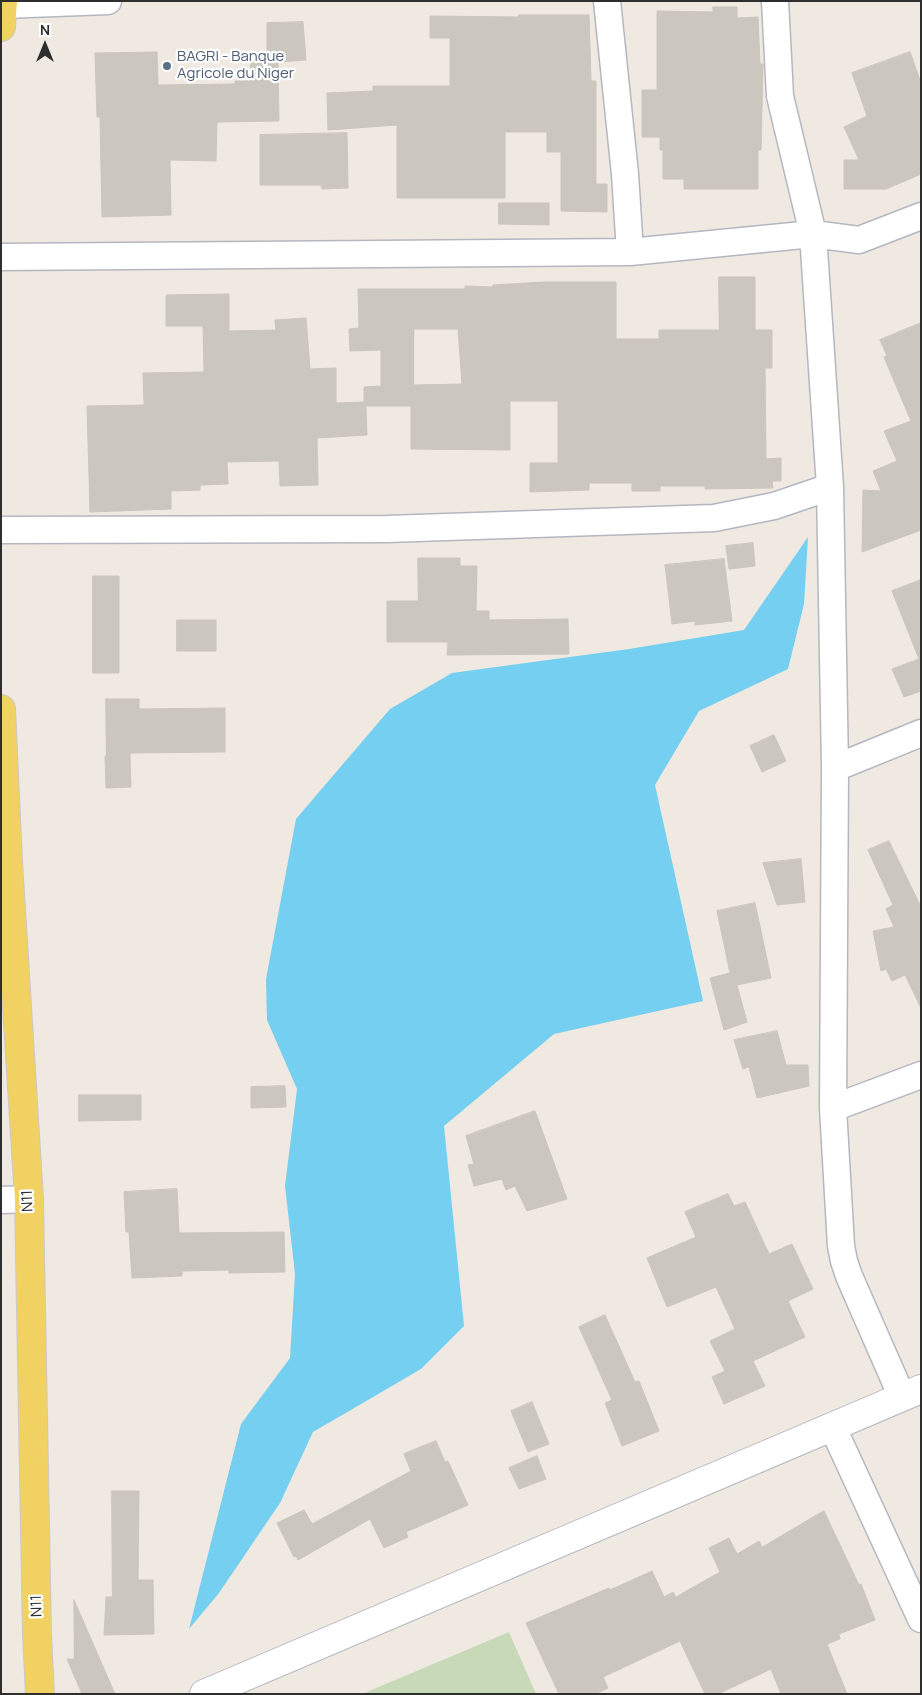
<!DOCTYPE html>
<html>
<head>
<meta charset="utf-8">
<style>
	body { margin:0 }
	#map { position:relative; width:922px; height:1695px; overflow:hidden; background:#efe9e1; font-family:Manrope,sans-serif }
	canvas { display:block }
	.frame { position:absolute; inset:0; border:2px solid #2e2e2e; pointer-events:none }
	.north { position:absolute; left:20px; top:20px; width:50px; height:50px; -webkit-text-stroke:4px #fff; paint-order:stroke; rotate:0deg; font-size:14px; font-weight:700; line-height:20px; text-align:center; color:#2e2e2e }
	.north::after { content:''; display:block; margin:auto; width:18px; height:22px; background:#2e2e2e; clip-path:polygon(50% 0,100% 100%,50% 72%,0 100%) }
</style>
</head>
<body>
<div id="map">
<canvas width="922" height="1695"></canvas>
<div class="frame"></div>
<div class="north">N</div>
</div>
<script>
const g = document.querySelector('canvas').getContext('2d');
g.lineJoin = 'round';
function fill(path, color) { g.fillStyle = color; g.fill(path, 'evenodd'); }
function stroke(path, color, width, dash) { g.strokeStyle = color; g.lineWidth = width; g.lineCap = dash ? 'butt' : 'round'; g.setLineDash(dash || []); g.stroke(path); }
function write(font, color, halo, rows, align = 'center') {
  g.font = font + ' Manrope,sans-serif'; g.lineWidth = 4.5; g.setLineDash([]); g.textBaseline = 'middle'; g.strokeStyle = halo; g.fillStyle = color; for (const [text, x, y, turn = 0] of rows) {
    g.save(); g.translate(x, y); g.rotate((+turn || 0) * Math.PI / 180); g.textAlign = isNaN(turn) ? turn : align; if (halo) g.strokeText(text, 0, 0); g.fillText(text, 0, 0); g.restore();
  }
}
fill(new Path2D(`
	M 509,1632 L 536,1694 L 362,1694 Z`), '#c8d9b8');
fill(new Path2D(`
	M 808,537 L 804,604 L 788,669 L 699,711 L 655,785 L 703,1001 L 554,1034 L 444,1126 L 464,1326 L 421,1369 L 313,1432 L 280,1503 L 219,1593 L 189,1629 L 241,1424 L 290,1358 L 295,1274 L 285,1186 L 297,1089 L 267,1020 L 266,979 L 296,819 L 390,709 L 452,673 L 629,649 L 744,630 Z`), '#75cff0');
const building = new Path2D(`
	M 713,7 L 737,7 L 737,18 L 758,17 L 760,64 L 763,64 L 761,150 L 758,150 L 758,189 L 684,189 L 684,179 L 663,179 L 663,150 L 660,150 L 660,137 L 642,137 L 642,90 L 657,90 L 657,11 L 713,12 Z
	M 519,15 L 589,15 L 591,81 L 596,81 L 596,184 L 607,184 L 607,212 L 561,211 L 561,152 L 547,152 L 547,132 L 505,132 L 505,198 L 397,198 L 397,125 L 328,130 L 327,93 L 373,91 L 373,86 L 450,86 L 450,38 L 430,38 L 430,16 L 519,17 Z
	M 303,22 L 306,60 L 278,62 L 279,121 L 217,122 L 216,161 L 170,160 L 171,215 L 102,217 L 100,117 L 97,117 L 95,53 L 157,52 L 158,85 L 235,84 L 235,81 L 250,81 L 251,53 L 267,54 L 267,23 Z
	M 910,52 L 921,83 L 921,174 L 886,189 L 844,189 L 844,160 L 859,160 L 844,127 L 867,116 L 852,73 Z
	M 347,133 L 348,188 L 322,189 L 321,185 L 260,185 L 260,135 Z
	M 499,203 L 549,203 L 549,225 L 499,224 Z
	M 719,277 L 755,277 L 755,330 L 772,330 L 772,368 L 765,368 L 766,459 L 781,458 L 781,481 L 772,481 L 773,488 L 705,489 L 705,486 L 660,486 L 660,491 L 632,491 L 632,483 L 589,483 L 589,490 L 530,492 L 530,463 L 558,463 L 558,401 L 510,401 L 510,450 L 411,449 L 411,406 L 366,406 L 367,435 L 317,438 L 318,485 L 280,486 L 279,461 L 227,462 L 228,484 L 200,485 L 200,490 L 171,491 L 171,509 L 90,512 L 87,406 L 144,405 L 143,373 L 204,372 L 203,326 L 166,326 L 166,295 L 229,294 L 229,331 L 276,330 L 275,320 L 306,318 L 310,369 L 336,368 L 336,403 L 364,402 L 364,387 L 381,386 L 381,350 L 350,351 L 349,329 L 359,328 L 358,289 L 465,289 L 465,286 L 493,287 L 493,285 L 544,282 L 616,282 L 616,339 L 659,339 L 659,330 L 719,330 ZM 414,329 L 458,329 L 462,384 L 414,385 Z
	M 921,323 L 921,530 L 862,552 L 863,490 L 881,491 L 873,471 L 897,461 L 884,431 L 911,421 L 884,357 L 887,356 L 880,340 Z
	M 753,543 L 755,566 L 729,569 L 726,546 Z
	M 418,558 L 460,558 L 460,566 L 477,566 L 476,611 L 489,611 L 489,620 L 568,619 L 569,654 L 447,655 L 448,642 L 387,642 L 387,601 L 418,601 Z
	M 724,559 L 732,621 L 695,625 L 695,621 L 672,624 L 665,565 Z
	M 93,576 L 119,576 L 119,673 L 93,673 Z
	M 921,580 L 921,691 L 904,697 L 892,669 L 919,659 L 892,591 Z
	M 177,620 L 216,620 L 216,651 L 177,651 Z
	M 106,699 L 139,699 L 139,709 L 225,708 L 225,752 L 130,753 L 131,787 L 106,788 L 105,756 L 106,756 Z
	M 774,735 L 786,761 L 762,772 L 750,746 Z
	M 889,841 L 921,907 L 921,1008 L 905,975 L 892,981 L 886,969 L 881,971 L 873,931 L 894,927 L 886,909 L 893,905 L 868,850 Z
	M 801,859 L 805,902 L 777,905 L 763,863 Z
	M 755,903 L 771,978 L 737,985 L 747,1022 L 724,1030 L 710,978 L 730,973 L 717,911 Z
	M 777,1031 L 786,1065 L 808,1065 L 809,1086 L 757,1098 L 749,1067 L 743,1069 L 734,1040 Z
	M 285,1086 L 286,1107 L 251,1108 L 251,1087 Z
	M 79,1095 L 141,1095 L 141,1120 L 79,1121 Z
	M 535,1111 L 567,1199 L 527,1211 L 515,1186 L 506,1190 L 502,1179 L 474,1186 L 468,1165 L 474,1164 L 466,1136 Z
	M 177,1189 L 179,1233 L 284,1232 L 285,1272 L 229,1273 L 229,1270 L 182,1271 L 182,1276 L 132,1278 L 129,1232 L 126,1232 L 124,1192 Z
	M 728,1194 L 734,1206 L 745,1202 L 769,1254 L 792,1244 L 813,1289 L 788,1301 L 805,1337 L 753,1361 L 765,1386 L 724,1404 L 712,1377 L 725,1371 L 710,1341 L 735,1329 L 716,1287 L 667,1307 L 647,1258 L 696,1237 L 685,1212 Z
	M 605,1315 L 635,1382 L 639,1381 L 659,1431 L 622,1446 L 605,1403 L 612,1400 L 579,1327 Z
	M 532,1402 L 549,1444 L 528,1452 L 511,1411 Z
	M 436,1441 L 445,1462 L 448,1461 L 468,1505 L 406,1532 L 408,1537 L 384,1548 L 370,1519 L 298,1560 L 296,1556 L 294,1557 L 277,1523 L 304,1510 L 312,1524 L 411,1471 L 404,1454 Z
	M 537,1456 L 546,1479 L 519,1489 L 509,1468 Z
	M 112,1491 L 139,1491 L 138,1580 L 153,1580 L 154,1634 L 104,1635 L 106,1597 L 112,1597 Z
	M 824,1511 L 859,1585 L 861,1584 L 875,1620 L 839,1634 L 840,1639 L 827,1644 L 847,1694 L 781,1694 L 771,1669 L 718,1694 L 705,1694 L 680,1641 L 603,1677 L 608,1688 L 595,1694 L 559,1694 L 526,1623 L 609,1588 L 610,1590 L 652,1571 L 664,1597 L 673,1592 L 676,1597 L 720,1572 L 709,1548 L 729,1538 L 737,1554 L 759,1541 L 762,1547 Z
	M 74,1600 L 115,1694 L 82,1694 L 67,1659 L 74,1659 Z`);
fill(building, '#cbc7bf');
stroke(building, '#cbc5ba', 1);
const minor = new Path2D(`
	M 607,1 L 625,174 L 630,252
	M 775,1 L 780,96 L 813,234 L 830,487 L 835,768 L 833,1108 L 841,1246 L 844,1261 L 849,1276 L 902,1397
	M 3,5 L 108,1
	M 1,257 L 630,252 L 813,234 L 859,240 L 921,216
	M 1,530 L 387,529 L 714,518 L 774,506 L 830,487
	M 835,768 L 921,733
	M 833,1108 L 921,1075
	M 1,1200 L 29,1199
	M 833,1428 L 921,1619`);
const tertiary = new Path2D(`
	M 204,1694 L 921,1389`);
const primary = new Path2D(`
	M 1,27 L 3,1
	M 1,709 L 8,862 L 29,1199 L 37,1636 L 40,1694`);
stroke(minor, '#b4b7c1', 29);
stroke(tertiary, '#b4b7c1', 30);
stroke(primary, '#c9c9c9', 30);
stroke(minor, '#fff', 26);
stroke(tertiary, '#fff', 28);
stroke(primary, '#f2d163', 28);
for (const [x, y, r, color] of [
	[167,66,5,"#5c6f8a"]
]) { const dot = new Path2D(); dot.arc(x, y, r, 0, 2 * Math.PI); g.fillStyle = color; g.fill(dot); stroke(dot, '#fff', 2); }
write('15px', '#4e5e75', '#fff', [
	["BAGRI - Banque",177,57],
	["Agricole du Niger",177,74]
], 'left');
write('15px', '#2e2e2e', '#fff', [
	["N11",28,1201,-92],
	["N11",37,1606,-91]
]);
</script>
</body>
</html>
